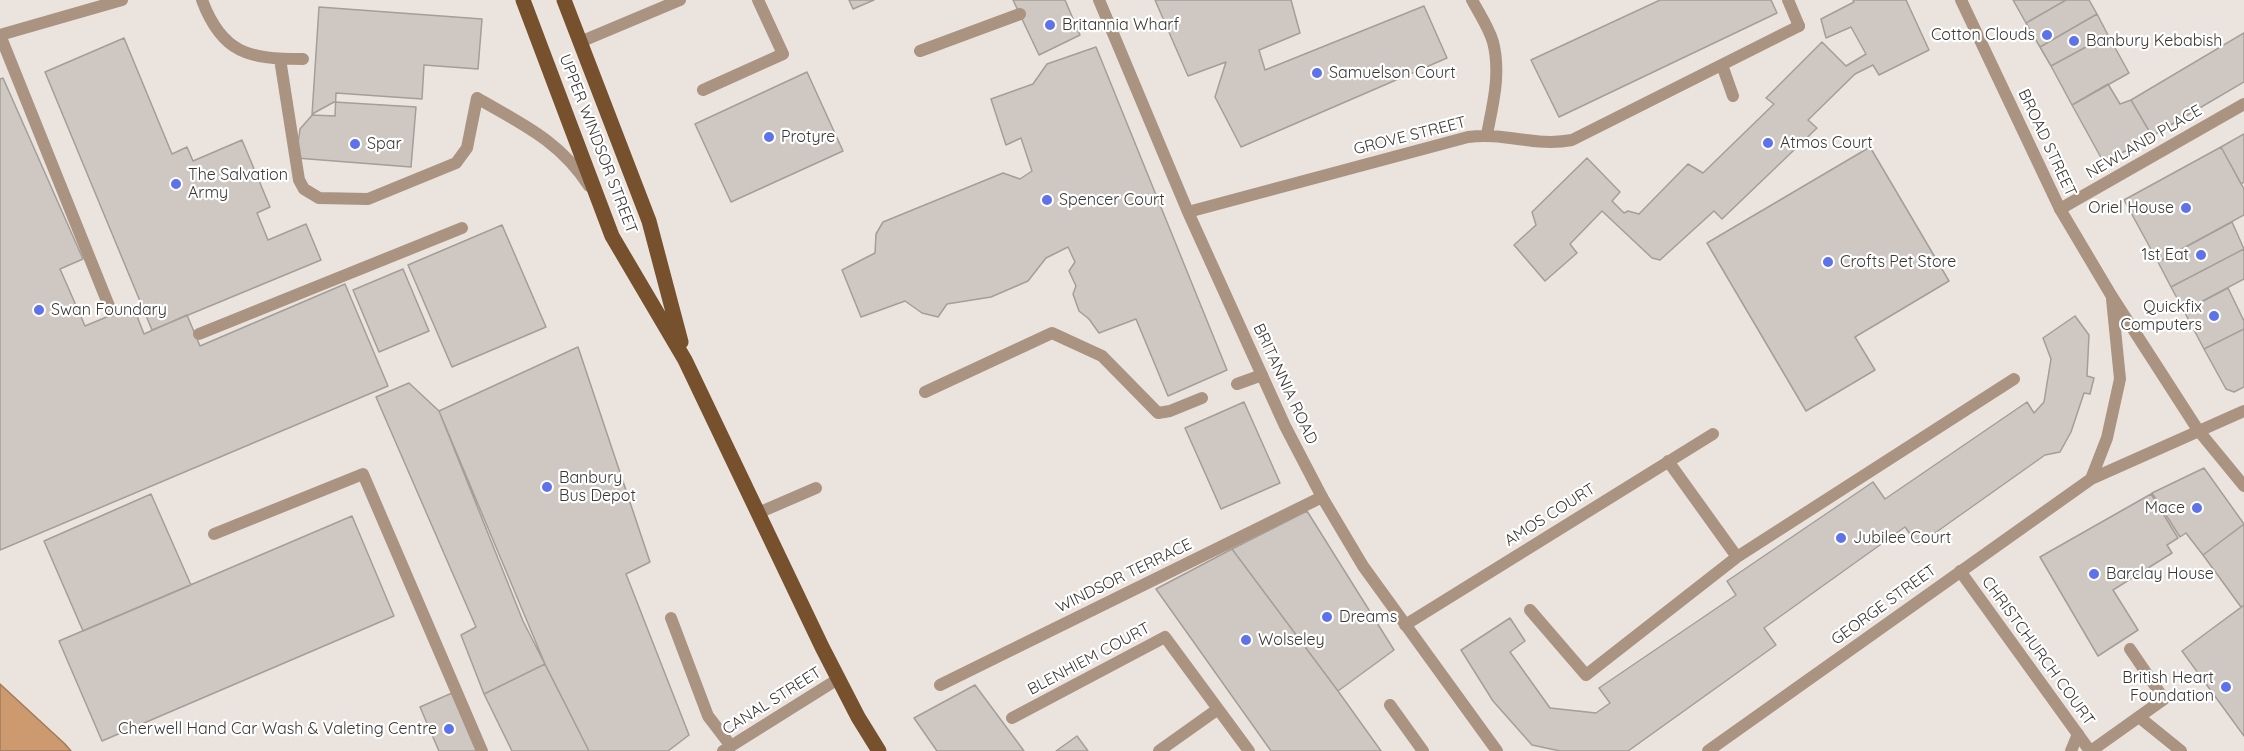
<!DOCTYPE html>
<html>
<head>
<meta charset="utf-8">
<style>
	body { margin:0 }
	canvas { display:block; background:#ebe4de }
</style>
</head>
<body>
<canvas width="2244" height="751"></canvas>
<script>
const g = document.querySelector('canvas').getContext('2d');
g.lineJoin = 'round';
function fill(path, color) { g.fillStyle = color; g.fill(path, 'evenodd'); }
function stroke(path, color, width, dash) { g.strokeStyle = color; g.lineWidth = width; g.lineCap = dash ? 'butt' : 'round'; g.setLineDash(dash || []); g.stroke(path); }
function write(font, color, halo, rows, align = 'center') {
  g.font = font + ' Quicksand,sans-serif'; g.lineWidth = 4.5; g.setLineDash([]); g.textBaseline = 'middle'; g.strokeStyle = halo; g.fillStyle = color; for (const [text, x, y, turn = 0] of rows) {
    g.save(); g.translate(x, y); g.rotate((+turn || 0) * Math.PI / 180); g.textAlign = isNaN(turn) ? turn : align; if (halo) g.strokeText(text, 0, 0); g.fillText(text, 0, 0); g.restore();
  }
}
const water = new Path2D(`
	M 0,684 L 65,744 L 71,751 L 0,751 Z`);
fill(water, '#cc9a6e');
stroke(water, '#a07c5d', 1.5);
const building = new Path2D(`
	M 849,0 L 874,0 L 853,9 Z
	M 1013,0 L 1065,0 L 1080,35 L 1039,55 Z
	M 1155,0 L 1291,0 L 1300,33 L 1259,50 L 1265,70 L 1424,6 L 1447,58 L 1241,147 L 1215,97 L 1226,62 L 1188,76 Z
	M 1660,0 L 1771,0 L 1777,13 L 1559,117 L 1531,60 Z
	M 1853,0 L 1906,0 L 1929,50 L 1879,75 L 1873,65 L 1855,74 L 1808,120 L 1817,128 L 1722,219 L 1714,211 L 1660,260 L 1652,258 L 1602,211 L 1570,244 L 1577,253 L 1545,281 L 1514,245 L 1536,225 L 1532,212 L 1587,158 L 1620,192 L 1612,201 L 1624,213 L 1628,211 L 1639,214 L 1688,164 L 1703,173 L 1774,104 L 1766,98 L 1822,42 L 1846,66 L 1866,54 L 1851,27 L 1826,38 L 1821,19 L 1854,2 Z
	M 2013,0 L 2066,0 L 2026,23 Z
	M 2066,0 L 2089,0 L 2097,14 L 2040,47 L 2026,23 Z
	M 319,7 L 482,19 L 478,69 L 424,65 L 422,99 L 336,93 L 335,116 L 312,115 Z
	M 2097,14 L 2108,35 L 2051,66 L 2040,47 Z
	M 2244,33 L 2244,82 L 2152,136 L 2131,100 Z
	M 2108,35 L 2129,73 L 2072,105 L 2051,66 Z
	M 124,38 L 172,154 L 187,147 L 193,161 L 242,140 L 270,207 L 257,213 L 268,240 L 306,224 L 321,260 L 152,330 L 45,72 Z
	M 1096,47 L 1227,370 L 1168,396 L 1136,319 L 1099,333 L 1089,319 L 1079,311 L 1073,294 L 1076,286 L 1069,271 L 1075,262 L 1068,247 L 1046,258 L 1028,281 L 991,297 L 947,304 L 938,317 L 922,313 L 905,301 L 861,317 L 842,270 L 875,253 L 876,234 L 883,222 L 1003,173 L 1020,179 L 1032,171 L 1021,138 L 1006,145 L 991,99 L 1033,84 L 1047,64 Z
	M 807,72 L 843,151 L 731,202 L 695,124 Z
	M 3,78 L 83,259 L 60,269 L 85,326 L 133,306 L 144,334 L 187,315 L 200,346 L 345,284 L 388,386 L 0,550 L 0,79 Z
	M 2108,84 L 2120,104 L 2131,100 L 2152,136 L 2104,163 L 2072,105 Z
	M 334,102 L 416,107 L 411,167 L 296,158 L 300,129 L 314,113 Z
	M 2244,134 L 2244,182 L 2241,184 L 2221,147 Z
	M 1870,147 L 1949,281 L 1855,337 L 1875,370 L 1806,411 L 1707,243 Z
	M 2221,147 L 2244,189 L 2244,215 L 2158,262 L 2124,200 Z
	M 2232,222 L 2244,249 L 2171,287 L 2158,262 Z
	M 502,225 L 546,327 L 452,367 L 408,265 Z
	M 2244,249 L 2244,279 L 2184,311 L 2171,287 Z
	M 403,269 L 429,331 L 379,352 L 353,290 Z
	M 2228,288 L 2244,321 L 2244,329 L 2204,349 L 2184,311 Z
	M 2075,316 L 2089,335 L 2087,376 L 2094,378 L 2090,394 L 2084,393 L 2071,432 L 2060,452 L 2045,455 L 1918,545 L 1905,527 L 1764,628 L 1776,645 L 1628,751 L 1560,751 L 1532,745 L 1493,701 L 1461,650 L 1510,618 L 1525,641 L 1510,652 L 1550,708 L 1596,713 L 1610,703 L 1599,688 L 1736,595 L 1727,581 L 1733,577 L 1873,482 L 1885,499 L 2027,402 L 2034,413 L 2044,402 L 2051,359 L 2043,338 Z
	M 2244,329 L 2244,387 L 2234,392 L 2226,389 L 2204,349 Z
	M 578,347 L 650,562 L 626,574 L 689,735 L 668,751 L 589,751 L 523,621 L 439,411 Z
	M 409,383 L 439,411 L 545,664 L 484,694 L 461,635 L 476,627 L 376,397 Z
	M 1244,402 L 1280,483 L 1221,509 L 1185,428 Z
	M 2204,468 L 2244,524 L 2203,555 L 2186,533 L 2180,537 L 2152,493 Z
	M 151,494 L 191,585 L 83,631 L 44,541 Z
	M 2151,494 L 2178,538 L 2167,545 L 2172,553 L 2113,590 L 2138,630 L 2098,656 L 2040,557 Z
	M 1307,511 L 1394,650 L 1338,691 L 1232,549 Z
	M 352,516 L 394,616 L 102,741 L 59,641 Z
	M 2244,524 L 2244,605 L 2241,607 L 2203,555 Z
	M 1232,549 L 1338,691 L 1381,751 L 1271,751 L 1156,589 Z
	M 2244,605 L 2244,736 L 2182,651 Z
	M 545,664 L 589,751 L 512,751 L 484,694 Z
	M 975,685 L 1024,751 L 937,751 L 914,718 Z
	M 452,693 L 477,751 L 439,751 L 420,707 Z
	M 1077,736 L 1088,751 L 1056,751 Z`);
fill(building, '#cfc8c2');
stroke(building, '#a49d98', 1.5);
stroke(new Path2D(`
	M 202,0 C 222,54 249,59 303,59
	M 1788,0 L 1799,26
	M 0,35 L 111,311
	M 920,51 L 1020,14
	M 280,59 L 299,180 L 304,189 L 319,198 L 368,199 L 456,163 L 467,148 L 477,98 C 522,124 560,141 589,186
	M 703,90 L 783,54 L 758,0
	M 199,334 L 462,228
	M 1237,384 L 1262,375
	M 758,513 L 816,488
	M 214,534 L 363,474 L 482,751
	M 671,618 L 708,716 L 731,746
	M 940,685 L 1322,497
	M 1390,705 L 1423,751
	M 2139,717 L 2181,751
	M 1012,718 L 1165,637 L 1249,751
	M 1159,751 L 1218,709
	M 2071,751 L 2078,734`), '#aa9481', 12);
stroke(new Path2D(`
	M 1099,0 L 1188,212 L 1285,426 L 1322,497 L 1363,566 L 1497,751
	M 1472,0 C 1479,13 1489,28 1493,42 C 1501,73 1493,104 1487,134
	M 580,42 L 680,0
	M 1722,65 L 1733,96
	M 2060,209 L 2244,104
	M 1188,212 L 1468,137 C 1505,132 1535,147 1572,140 L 1799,26
	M 925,392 L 1052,333 L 1102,356 L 1158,413 L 1170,411 L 1202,398
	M 2198,430 L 2244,486
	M 1668,461 L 1737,557
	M 1960,571 L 2090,751
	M 1530,610 L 1586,675 L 1737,557 L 2014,379
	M 1405,625 L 1713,434
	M 723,751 L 838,679
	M 2091,751 L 2164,699 L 2130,649`), '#aa9481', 12);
stroke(new Path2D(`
	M 1961,0 L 2060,209 L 2111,295 L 2198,430
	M 0,35 L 122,0
	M 2091,479 L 2107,438 L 2120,379 L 2112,299
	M 1708,751 L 2091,479 L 2244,411`), '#aa9481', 12);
stroke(new Path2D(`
	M 523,0 L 612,236 L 685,360 L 822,647 L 858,717 L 879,751
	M 564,0 L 649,221 L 681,342`), '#77512e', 15);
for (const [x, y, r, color] of [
	[1050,25,6,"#5e72ea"],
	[2047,35,6,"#5e72ea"],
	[2074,41,6,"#5e72ea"],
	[1317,73,6,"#5e72ea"],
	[769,137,6,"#5e72ea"],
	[1768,143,6,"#5e72ea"],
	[355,144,6,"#5e72ea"],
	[176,184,6,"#5e72ea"],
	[1047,200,6,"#5e72ea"],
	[2186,208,6,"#5e72ea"],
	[2201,255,6,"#5e72ea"],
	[1828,262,6,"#5e72ea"],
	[39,310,6,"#5e72ea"],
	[2214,316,6,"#5e72ea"],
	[547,487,6,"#5e72ea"],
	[2197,508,6,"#5e72ea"],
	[1841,538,6,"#5e72ea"],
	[2094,574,6,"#5e72ea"],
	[1327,617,6,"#5e72ea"],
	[1246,640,6,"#5e72ea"],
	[2226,687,6,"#5e72ea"],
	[449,729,6,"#5e72ea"]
]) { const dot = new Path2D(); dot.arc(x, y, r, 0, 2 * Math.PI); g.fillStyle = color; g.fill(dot); stroke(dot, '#fff', 2); }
write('16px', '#3a3734', '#fff', [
	["Britannia Wharf",1062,25],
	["Cotton Clouds",2035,35,"right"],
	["Banbury Kebabish",2086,41],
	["Samuelson Court",1329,73],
	["Protyre",781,137],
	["Atmos Court",1780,143],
	["Spar",367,144],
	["The Salvation",188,175],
	["Army",188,193],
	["Spencer Court",1059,200],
	["Oriel House",2174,208,"right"],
	["1st Eat",2189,255,"right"],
	["Crofts Pet Store",1840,262],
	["Quickfix",2202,307,"right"],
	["Computers",2202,325,"right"],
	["Swan Foundary",51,310],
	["Banbury",559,478],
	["Bus Depot",559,496],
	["Mace",2185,508,"right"],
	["Jubilee Court",1853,538],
	["Barclay House",2106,574],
	["Dreams",1339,617],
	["Wolseley",1258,640],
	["British Heart",2214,678,"right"],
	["Foundation",2214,696,"right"],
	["Cherwell Hand Car Wash & Valeting Centre",437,729,"right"]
], 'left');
write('16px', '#3a3734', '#fff', [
	["GROVE STREET",1410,136,-14],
	["NEWLAND PLACE",2144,142,-30],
	["BROAD STREET",2047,143,65],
	["UPPER WINDSOR STREET",598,144,69],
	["BRITANNIA ROAD",1285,384,65],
	["AMOS COURT",1550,515,-32],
	["WINDSOR TERRACE",1124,576,-26],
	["GEORGE STREET",1884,605,-36],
	["CHRISTCHURCH COURT",2038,651,54],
	["BLENHIEM COURT",1089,659,-28],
	["CANAL STREET",772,701,-32]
]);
</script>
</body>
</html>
